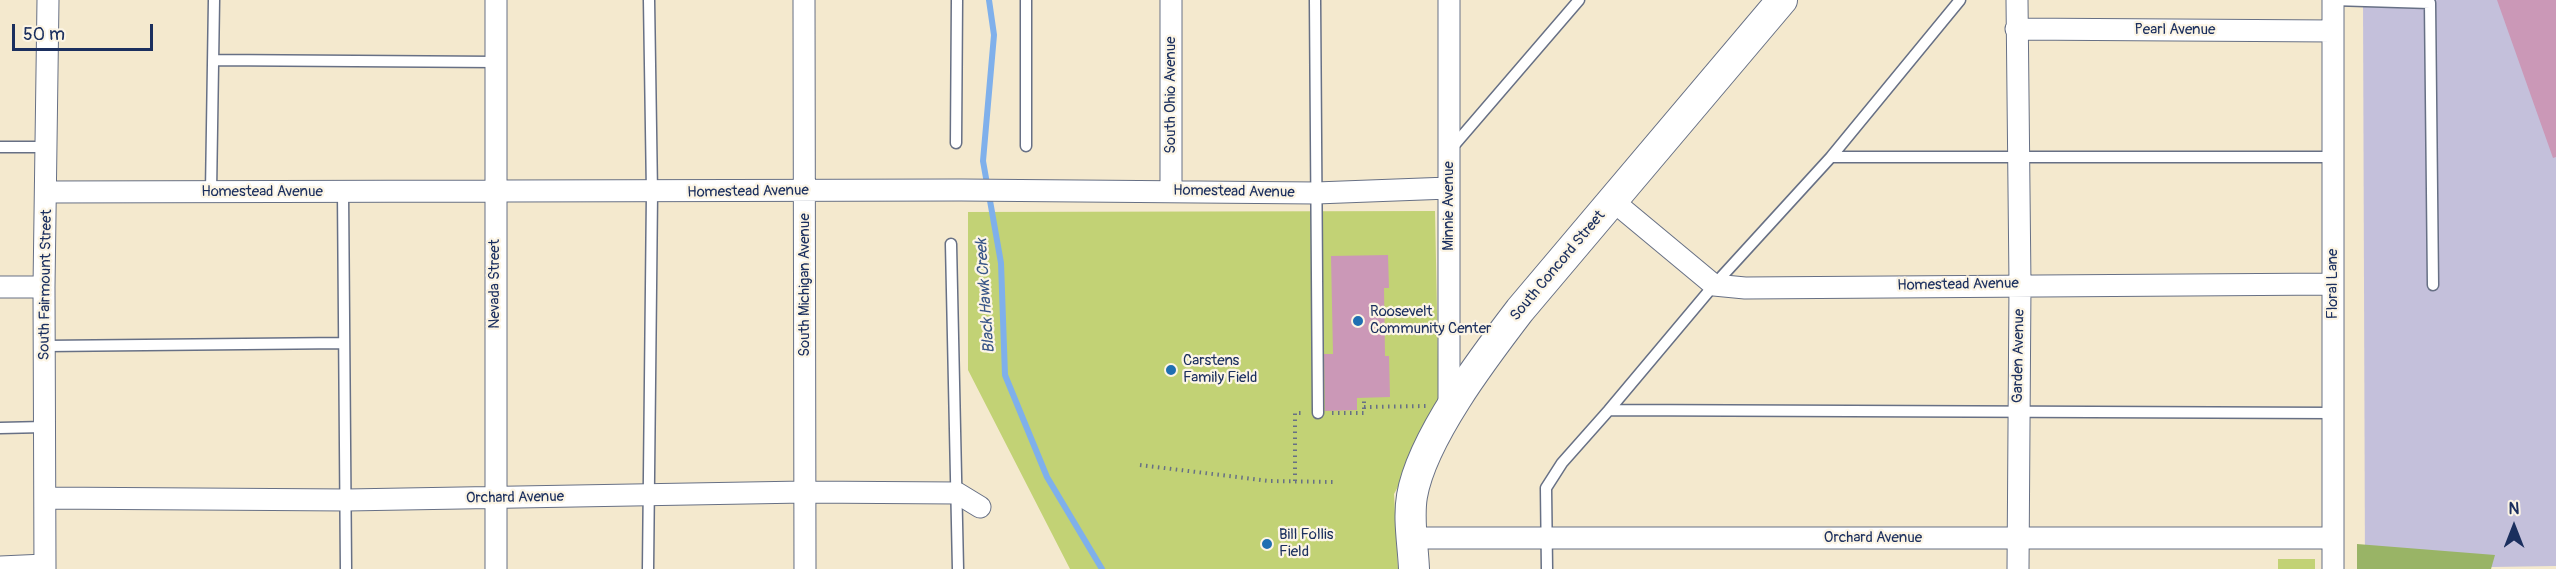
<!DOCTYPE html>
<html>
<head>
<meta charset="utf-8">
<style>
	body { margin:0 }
	#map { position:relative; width:2556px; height:569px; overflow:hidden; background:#f4e9ce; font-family:Pangolin,sans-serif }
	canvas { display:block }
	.north { position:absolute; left:2484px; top:497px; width:60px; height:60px; -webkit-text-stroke:4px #fcf5e5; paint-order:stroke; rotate:0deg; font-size:16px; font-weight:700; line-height:24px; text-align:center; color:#1b2f5e }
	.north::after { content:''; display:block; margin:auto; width:21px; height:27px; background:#1b2f5e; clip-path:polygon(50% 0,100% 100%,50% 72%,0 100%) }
	.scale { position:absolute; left:12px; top:24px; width:141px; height:27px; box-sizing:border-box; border:3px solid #1b2f5e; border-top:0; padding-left:8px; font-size:18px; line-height:21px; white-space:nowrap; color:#1b2f5e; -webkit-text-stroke:4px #fcf5e5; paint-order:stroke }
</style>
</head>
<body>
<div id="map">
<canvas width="2556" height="569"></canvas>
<div class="north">N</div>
<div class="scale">50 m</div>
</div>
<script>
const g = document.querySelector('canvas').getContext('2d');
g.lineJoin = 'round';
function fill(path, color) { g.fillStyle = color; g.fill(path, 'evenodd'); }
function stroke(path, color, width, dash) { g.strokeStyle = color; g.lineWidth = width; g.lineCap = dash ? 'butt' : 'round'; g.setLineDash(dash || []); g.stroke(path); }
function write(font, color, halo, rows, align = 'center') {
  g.font = font + ' Pangolin,sans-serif'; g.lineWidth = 4.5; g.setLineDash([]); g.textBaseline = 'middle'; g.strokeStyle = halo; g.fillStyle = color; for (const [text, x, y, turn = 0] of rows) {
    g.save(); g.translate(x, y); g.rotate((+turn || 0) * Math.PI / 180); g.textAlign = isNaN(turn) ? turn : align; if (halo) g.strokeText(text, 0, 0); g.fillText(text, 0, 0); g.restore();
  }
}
fill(new Path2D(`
	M 2363,0 L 2556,0 L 2556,566 L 2365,569 Z`), '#c4c0db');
fill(new Path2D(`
	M 1435,211 L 1439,411 L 1394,494 L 1398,569 L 1070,569 L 968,370 L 968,212 Z
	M 2278,559 L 2315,559 L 2315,569 L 2278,569 Z`), '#c2d275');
fill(new Path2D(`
	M 2357,544 L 2495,555 L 2491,569 L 2357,569 Z`), '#99b466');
stroke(new Path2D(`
	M 989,0 L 994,35 L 983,161 L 1001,263 L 1005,375 L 1047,477 L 1102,569`), '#7fb0eb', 6);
fill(new Path2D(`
	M 2497,0 L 2556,0 L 2556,157 L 2553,158 Z
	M 1388,255 L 1389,288 L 1384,288 L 1385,356 L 1389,356 L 1390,397 L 1357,398 L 1357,410 L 1325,411 L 1324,354 L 1333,354 L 1331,256 Z`), '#cb98b7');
const lane = new Path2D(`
	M 1315,0 L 1318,413
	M 2333,0 L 2430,3 L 2433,285
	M 213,60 L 497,62
	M 956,143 L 957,0
	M 1026,146 L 1026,0
	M 0,147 L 47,147
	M 1450,150 L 1579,0
	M 1831,157 L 2333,157
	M 211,192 L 214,0
	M 343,192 L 346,569
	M 951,244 L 958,569
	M 45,346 L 344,343
	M 1609,410 L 1714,285 L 1831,157 L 1960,0
	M 0,428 L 44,427
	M 648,569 L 652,193 L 649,0
	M 1547,569 L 1546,488 L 1562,463 L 1609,410 L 2333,413`);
const street = new Path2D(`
	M 804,0 L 805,569
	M 1171,0 L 1171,191
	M 1449,0 L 1449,410
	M 2017,0 L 2020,284 L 2018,569
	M 2016,29 L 2333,31
	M 47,192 L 961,190 L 1316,193 L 1449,188
	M 1613,201 L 1714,285 L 1745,288 L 2333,284
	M 0,287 L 44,287
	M 46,498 L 347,500 L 804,492 L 957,493 L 980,507
	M 1412,538 L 2333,538
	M 0,567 L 45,565
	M 45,569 L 44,287 L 48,0
	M 496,569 L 496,0
	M 2333,569 L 2333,0`);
const secondary = new Path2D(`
	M 1414,569 C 1413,545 1408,519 1412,496 C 1422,438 1484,357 1520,310 L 1782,0`);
stroke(lane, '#677085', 13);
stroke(street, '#677085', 23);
stroke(secondary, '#677085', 32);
stroke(new Path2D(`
	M 1364,407 L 1426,406
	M 1332,413 L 1364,413 L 1364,400
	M 1140,465 L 1269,481 L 1333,482
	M 1295,481 L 1295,413 L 1304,413`), '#677085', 4, [1.5, 4.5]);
stroke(lane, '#fff', 10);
stroke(street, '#fff', 21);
stroke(secondary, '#fff', 30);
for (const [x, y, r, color] of [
	[1358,321,6,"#1f6fb2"],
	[1171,370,6,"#1f6fb2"],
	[1267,544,6,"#1f6fb2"]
]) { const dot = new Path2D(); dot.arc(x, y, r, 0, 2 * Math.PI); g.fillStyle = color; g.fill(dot); stroke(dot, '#fcf5e5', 2); }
write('15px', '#1b2f5e', '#fcf5e5', [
	["Pearl Avenue",2175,30],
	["South Ohio Avenue",1171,95,-90],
	["Homestead Avenue",262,192],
	["Homestead Avenue",748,192,-1],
	["Homestead Avenue",1234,192,1],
	["Minnie Avenue",1449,206,-90],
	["South Concord Street",1558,266,-50],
	["Nevada Street",495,284,-90],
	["Floral Lane",2333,284,-90],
	["South Fairmount Street",46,285,-89],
	["South Michigan Avenue",805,285,-90],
	["Homestead Avenue",1958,285,-1],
	["Garden Avenue",2019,356,-89],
	["Orchard Avenue",515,498,-1],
	["Orchard Avenue",1873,538]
]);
write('15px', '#1b2f5e', '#fcf5e5', [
	["Roosevelt",1370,312],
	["Community Center",1370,329],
	["Carstens",1183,361],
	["Family Field",1183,378],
	["Bill Follis",1279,535],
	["Field",1279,552]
], 'left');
write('italic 16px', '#395688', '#fcf5e5', [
	["Black Hawk Creek",986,296,-94]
]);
</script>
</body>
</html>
